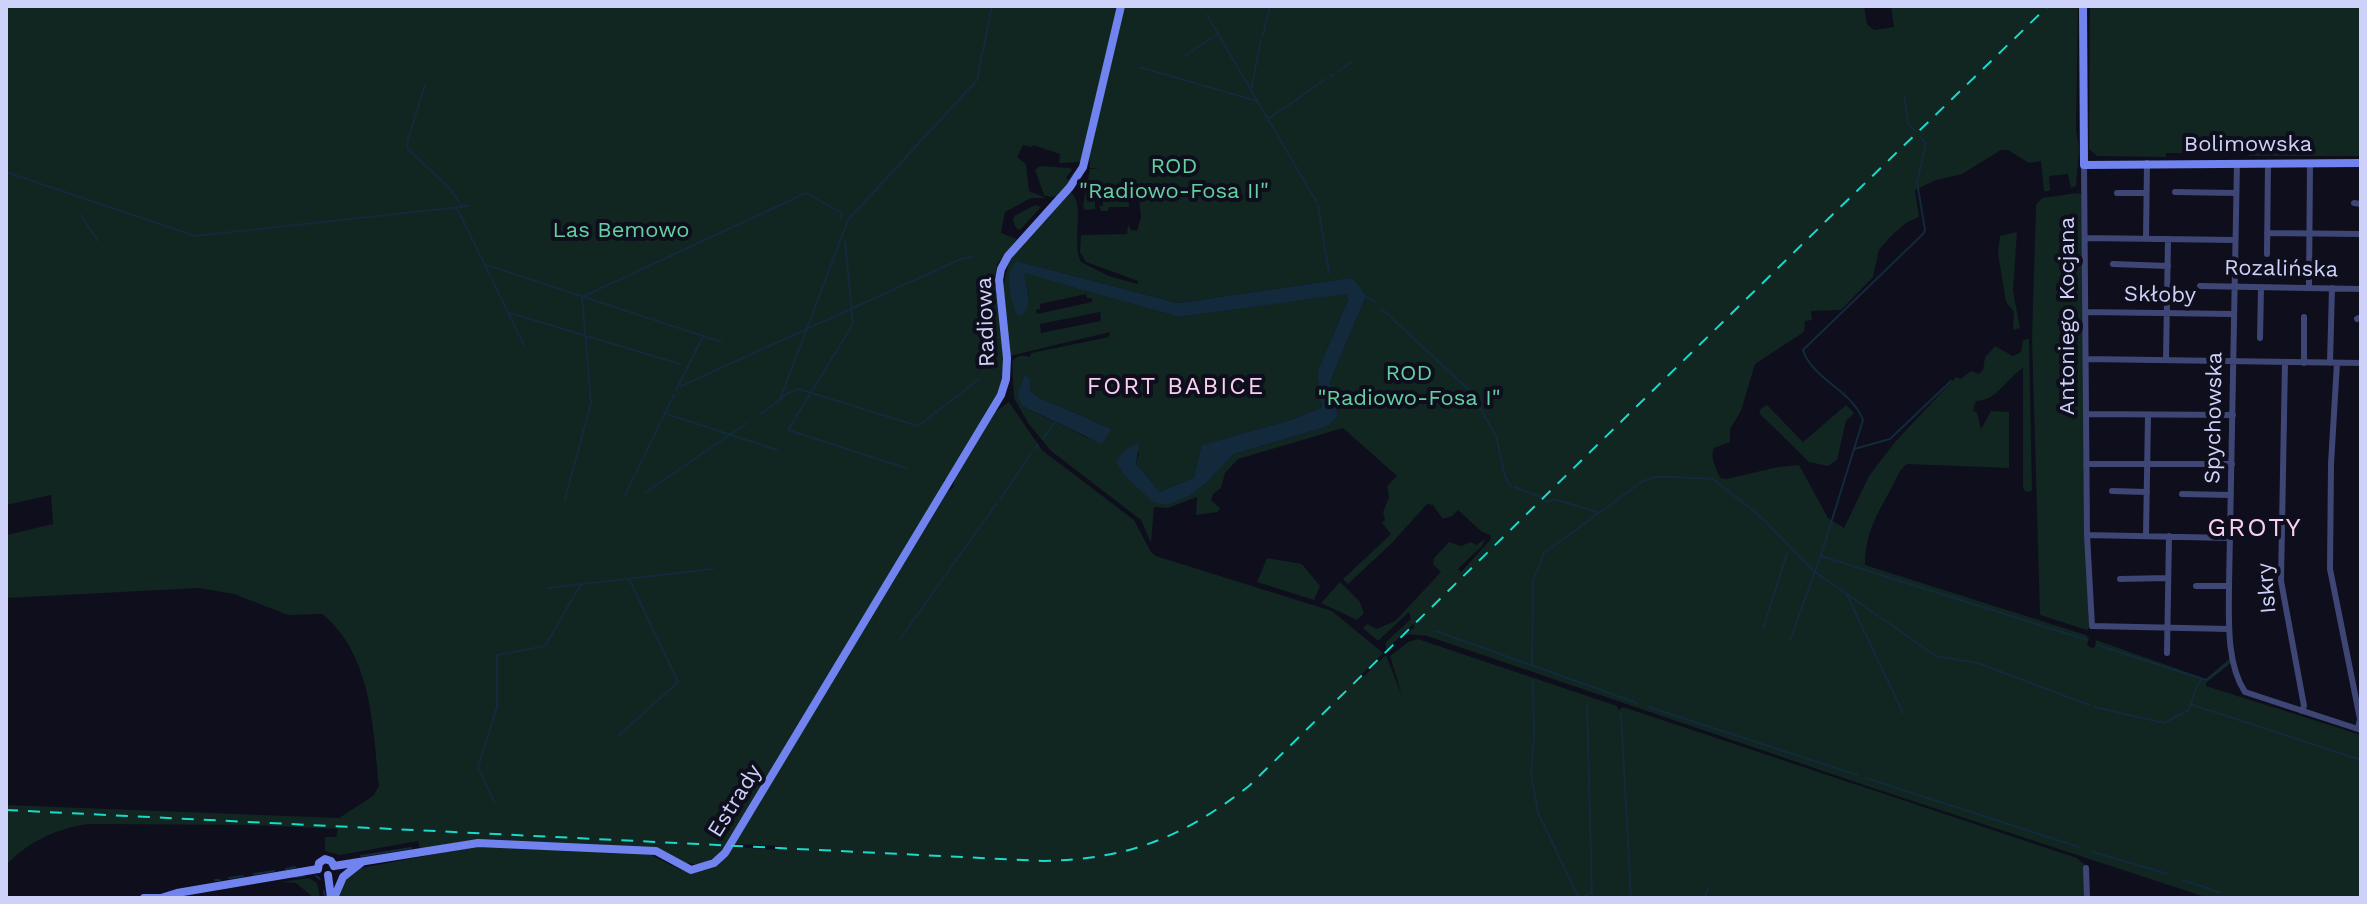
<!DOCTYPE html>
<html>
<head>
<meta charset="utf-8">
<style>
	body { margin:0 }
	#map { position:relative; width:2367px; height:904px; overflow:hidden; background:#0e0e1c; font-family:"Work Sans",sans-serif }
	canvas { display:block }
	.frame { position:absolute; inset:0; border:8px solid #ced1f9; pointer-events:none }
</style>
</head>
<body>
<div id="map">
<canvas width="2367" height="904"></canvas>
<div class="frame"></div>
</div>
<script>
const g = document.querySelector('canvas').getContext('2d');
g.lineJoin = 'round';
function fill(path, color) { g.fillStyle = color; g.fill(path, 'evenodd'); }
function stroke(path, color, width, dash) { g.strokeStyle = color; g.lineWidth = width; g.lineCap = dash ? 'butt' : 'round'; g.setLineDash(dash || []); g.stroke(path); }
function write(font, color, halo, rows, align = 'center') {
  g.font = font + ' "Work Sans",sans-serif'; g.lineWidth = 8; g.setLineDash([]); g.textBaseline = 'middle'; g.strokeStyle = halo; g.fillStyle = color; for (const [text, x, y, turn = 0] of rows) {
    g.save(); g.translate(x, y); g.rotate((+turn || 0) * Math.PI / 180); g.textAlign = isNaN(turn) ? turn : align; if (halo) g.strokeText(text, 0, 0); g.fillText(text, 0, 0); g.restore();
  }
}
fill(new Path2D(`
	M 6,6 L 1117,6 L 1081,162 L 1059,163 L 1060,154 L 1033,145 L 1032,147 L 1023,145 L 1017,157 L 1026,164 L 1029,191 L 1046,198 L 1031,198 L 1005,212 L 1001,233 L 1017,239 L 997,264 L 995,277 C 998,308 1003,341 1004,371 C 1004,399 964,454 949,478 L 943,480 L 945,485 L 724,849 C 702,870 692,867 666,854 L 473,840 L 420,849 L 418,841 L 340,855 L 325,851 L 325,837 L 336,837 L 338,829 L 250,825 L 88,824 C 55,829 30,841 6,865 L 6,805 L 339,818 L 373,796 L 379,786 C 373,728 372,654 322,614 L 288,615 L 234,594 L 199,588 L 6,598 L 6,535 L 53,524 L 51,495 L 6,505 Z
	M 1124,6 L 1864,6 L 1867,24 L 1874,30 L 1894,27 L 1891,6 L 2078,6 L 2076,130 L 2079,148 L 2076,186 L 2071,188 L 2068,174 L 2049,176 L 2050,191 L 2044,191 L 2041,161 L 2029,163 L 2008,150 L 2001,150 L 1962,174 L 1936,180 L 1915,190 L 1919,217 L 1906,223 L 1891,236 L 1879,250 L 1873,277 L 1841,310 L 1811,311 L 1812,320 L 1805,321 L 1804,332 L 1755,364 L 1741,411 L 1730,429 L 1730,442 L 1714,448 C 1709,458 1718,471 1720,478 L 1726,479 L 1778,467 L 1799,465 L 1828,518 L 1844,528 L 1869,476 L 1895,442 L 1956,377 L 1961,379 L 1971,371 L 1979,374 L 1983,370 L 1985,357 L 1995,346 L 2013,356 L 2021,352 L 2023,340 L 2029,339 L 2032,491 L 2026,492 L 2023,488 L 2023,368 C 2007,378 1997,401 1976,401 L 1973,410 L 1977,413 L 1981,429 L 1991,411 L 2009,412 L 2009,468 L 1907,464 C 1899,470 1897,477 1893,485 C 1878,513 1865,533 1865,565 L 2086,635 L 2089,638 L 2087,645 L 2091,648 L 2095,647 L 2096,640 L 2206,679 L 2231,657 L 2231,663 L 2206,683 L 2206,686 L 2361,735 L 2361,898 L 2208,898 L 1867,786 L 1427,636 L 1407,634 L 1415,627 L 1413,624 L 1386,650 L 1386,642 L 1411,619 L 1409,612 L 1378,641 L 1363,628 L 1367,624 L 1377,629 L 1395,621 L 1441,572 L 1433,564 L 1434,558 L 1449,542 L 1461,546 L 1471,542 L 1476,545 L 1485,539 L 1482,546 L 1458,569 L 1461,572 L 1491,539 L 1490,535 L 1482,532 L 1458,510 L 1452,516 L 1443,519 L 1433,505 L 1427,504 L 1391,544 L 1348,584 L 1343,579 L 1391,534 L 1382,523 L 1385,520 L 1383,512 L 1389,497 L 1387,486 L 1397,476 L 1343,428 L 1238,459 L 1225,473 L 1221,488 L 1213,494 L 1211,500 L 1220,508 L 1218,512 L 1196,515 L 1197,497 L 1168,508 L 1154,507 L 1151,543 L 1141,520 L 1051,451 L 1028,423 L 1014,398 L 1012,362 C 1017,355 1023,355 1030,357 L 1031,353 L 1109,337 L 1110,332 L 1010,356 L 1003,285 L 1010,259 L 1070,191 C 1086,204 1071,242 1081,262 L 1109,276 L 1138,284 L 1138,281 L 1086,262 L 1080,252 L 1081,235 L 1127,234 L 1128,224 L 1131,230 L 1137,231 L 1141,217 L 1139,199 L 1130,196 L 1128,197 L 1129,207 L 1109,207 L 1108,211 L 1101,211 L 1099,206 L 1103,206 L 1103,190 L 1095,189 L 1095,209 L 1085,210 L 1083,206 L 1090,169 L 1100,168 L 1090,168 L 1089,155 ZM 1017,261 L 1178,303 L 1350,278 L 1366,296 L 1330,382 L 1338,416 L 1329,426 L 1234,454 L 1206,483 L 1189,495 L 1168,505 L 1122,452 L 1139,452 L 1136,464 L 1160,492 L 1194,477 L 1203,445 L 1294,419 L 1322,407 L 1317,372 L 1348,300 L 1346,293 L 1179,317 L 1033,274 L 1023,273 L 1029,296 ZM 1086,294 L 1087,298 L 1092,298 L 1092,302 L 1037,314 L 1036,310 L 1040,309 L 1040,304 ZM 1100,312 L 1101,321 L 1041,333 L 1040,324 ZM 1031,381 L 1030,390 L 1038,397 L 1112,429 L 1088,438 L 1022,406 L 1017,396 Z
	M 2090,6 L 2361,6 L 2361,156 L 2249,156 L 2249,148 L 2234,148 L 2233,153 L 2166,153 L 2166,157 L 2097,156 L 2089,149 Z
	M 1040,166 L 1070,168 L 1072,170 L 1066,178 L 1068,180 L 1074,172 L 1076,173 L 1054,201 L 1051,202 L 1057,196 L 1050,197 L 1044,195 L 1035,170 Z
	M 2077,193 L 2082,194 L 2085,534 L 2089,628 L 2087,630 L 2040,615 L 2032,338 L 2036,205 L 2042,198 Z
	M 1035,205 L 1041,207 L 1020,230 L 1016,228 L 1013,221 L 1014,216 Z
	M 2017,232 L 2013,291 L 2020,328 L 2013,330 L 2014,312 L 2006,302 L 1998,254 L 2000,236 Z
	M 1009,402 L 1042,450 L 1134,520 L 1151,552 L 1156,556 L 1332,611 L 1383,653 L 1356,680 L 1357,683 L 1386,655 L 1402,696 L 1390,656 L 1408,642 L 1418,639 L 1617,706 L 1618,710 L 1623,707 L 2077,858 L 2086,866 L 2087,898 L 338,898 L 345,880 L 361,868 L 478,846 L 649,854 L 681,870 L 693,872 L 713,867 L 733,847 L 779,850 L 779,846 L 734,844 L 948,491 L 953,488 L 954,481 L 995,412 Z
	M 1767,405 L 1803,442 L 1846,405 L 1854,413 L 1846,421 L 1837,460 L 1828,466 L 1809,462 L 1761,415 L 1759,410 Z
	M 1267,558 L 1302,564 L 1320,586 L 1314,600 L 1257,582 Z
	M 1340,582 L 1360,602 L 1364,613 L 1357,620 L 1321,603 Z
	M 309,878 L 317,883 L 320,898 L 314,898 L 296,883 L 281,882 Z`), '#112521');
fill(new Path2D(`
	M 1017,261 L 1178,303 L 1350,278 L 1355,281 L 1366,296 L 1330,382 L 1338,416 L 1329,426 L 1234,454 L 1206,483 L 1189,496 L 1168,505 L 1153,502 L 1125,476 L 1116,462 C 1122,452 1127,447 1139,443 L 1136,464 L 1160,492 L 1194,477 L 1202,445 L 1294,419 L 1322,407 L 1317,372 L 1348,300 L 1346,294 L 1179,317 L 1024,273 C 1026,287 1034,305 1022,316 L 1016,315 C 1012,297 1002,276 1017,261 Z
	M 1025,374 L 1031,381 L 1030,390 L 1038,397 L 1112,429 L 1102,444 L 1022,406 L 1017,396 Z`), '#122a3c');
stroke(new Path2D(`
	M 1207,15 L 1316,201
	M 1263,35 L 1270,6
	M 1186,55 L 1218,34
	M 1139,67 L 1257,101
	M 1338,71 L 1352,62
	M 1331,76 L 1334,74
	M 425,85 L 408,139 L 407,148 L 448,187 L 463,207
	M 1251,90 L 1261,40
	M 1904,95 L 1908,124 L 1914,130
	M 1268,119 L 1326,79
	M 6,172 L 195,236 L 469,206
	M 1318,206 L 1329,273
	M 457,208 L 524,345
	M 81,215 L 98,241
	M 845,241 L 853,324 L 788,430 L 906,468
	M 487,265 L 721,342
	M 1366,296 L 1376,303
	M 1381,308 L 1469,390 L 1476,401
	M 510,313 L 680,364
	M 681,386 L 961,259 L 973,257
	M 676,390 L 702,338
	M 780,399 L 848,220 L 977,80 L 992,6
	M 1479,406 L 1496,436 L 1505,477 L 1511,486
	M 664,413 L 777,450
	M 761,414 L 788,393 L 799,389 L 918,426 L 978,380
	M 1043,439 L 1055,422
	M 1035,449 L 1038,445
	M 1854,449 L 1890,439 L 1951,381
	M 1514,487 L 1541,497
	M 646,492 L 747,423
	M 625,495 L 674,395
	M 565,499 L 591,403 L 582,297 L 806,193 L 842,213 L 841,219
	M 1000,499 L 1031,454
	M 1545,501 L 1548,502 L 1554,499 L 1597,512
	M 1821,556 L 2087,640
	M 548,588 L 713,569
	M 1847,595 L 1903,713
	M 1763,629 L 1787,553
	M 1436,631 L 1637,703
	M 900,639 L 997,503
	M 1790,640 L 1822,552 L 1863,420 C 1853,391 1812,379 1803,350 L 1923,234 L 1925,230 L 1917,182 L 1926,143 L 1920,137
	M 2097,645 L 2206,680 L 2227,664
	M 1532,665 L 1533,581 L 1544,553 L 1643,481 L 1655,477 L 1672,477 L 1713,479 L 1761,517 L 1815,572 L 1936,656 L 1978,663 L 2089,705
	M 1533,681 L 1534,736 L 1531,773 L 1538,813 L 1579,898
	M 2197,687 L 2201,680
	M 2190,704 L 2361,760
	M 1649,707 L 1857,775
	M 2094,707 L 2164,723 L 2189,710 L 2196,689
	M 1621,713 L 1631,898
	M 618,736 L 678,682 L 629,579
	M 1866,778 L 2079,847
	M 494,802 L 478,768 L 497,706 L 497,655 L 545,646 L 581,584
	M 2093,852 L 2168,874
	M 361,856 L 411,848
	M 286,869 L 295,867
	M 254,874 L 274,871
	M 316,876 L 320,879
	M 294,877 L 304,876
	M 229,878 L 243,876
	M 215,880 L 220,880
	M 2183,880 L 2221,893
	M 324,891 L 325,898
	M 2231,897 L 2235,898
	M 1580,898 L 1592,893 L 1587,705
	M 1705,898 L 1708,889`), '#122a3c', 2);
stroke(new Path2D(`
	M 2237,163 L 2229,586 C 2229,619 2226,663 2245,692 L 2361,730
	M 2084,165 L 2087,535 L 2092,626 L 2229,629
	M 2175,192 L 2236,193
	M 2117,193 L 2146,193
	M 2354,203 L 2361,204
	M 2267,233 L 2361,234
	M 2085,238 L 2235,240
	M 2146,238 L 2147,163
	M 2267,254 L 2268,163
	M 2113,264 L 2168,266
	M 2200,286 L 2361,289
	M 2309,288 L 2310,163
	M 2086,312 L 2233,314
	M 2357,319 L 2361,317
	M 2260,338 L 2261,288
	M 2087,359 L 2361,363
	M 2166,360 L 2168,239
	M 2285,362 L 2281,581 L 2304,706 L 2302,711
	M 2304,363 L 2304,317
	M 2330,363 L 2332,288
	M 2337,363 L 2331,464 L 2330,569 L 2360,719 L 2358,729
	M 2087,414 L 2233,415
	M 2086,464 L 2232,464
	M 2112,491 L 2147,492
	M 2182,494 L 2231,495
	M 2087,535 L 2230,538
	M 2146,535 L 2148,415
	M 2120,579 L 2168,578
	M 2196,586 L 2229,586
	M 2167,653 L 2169,536
	M 2086,868 L 2087,898`), '#3e4676', 6);
stroke(new Path2D(`
	M 2083,6 L 2084,165 L 2361,163
	M 334,866 L 478,843 L 656,851 L 691,870 L 714,863 L 725,853 L 1001,395 L 1006,379 L 1007,358 L 999,280 L 1001,269 L 1008,256 L 1070,187 L 1083,167 L 1121,6
	M 318,869 L 319,863 L 325,859 L 331,861 L 334,866
	M 328,875 L 331,898
	M 144,898 L 161,898 L 177,893 L 318,869
	M 334,898 L 343,877 L 362,862`), '#7083ef', 8);
stroke(new Path2D(`
	M 6,810 L 1043,861 C 1129,859 1182,838 1249,786 L 1828,219 L 2048,6`), '#19dacb', 2, [12, 10]);
write('22px', '#ced1f9', '#0e0e1c', [
	["Bolimowska",2248,145],
	["Rozalińska",2281,269,1],
	["Skłoby",2160,295,1],
	["Antoniego Kocjana",2068,316,-90],
	["Radiowa",986,322,-92],
	["Spychowska",2214,418,-89],
	["Iskry",2267,588,-95],
	["Estrady",735,801,-58]
]);
write('22px', '#63d0a1', '#0e0e1c', [
	["ROD",1174,167],
	["\"Radiowo-Fosa II\"",1174,192],
	["Las Bemowo",621,231],
	["ROD",1409,374],
	["\"Radiowo-Fosa I\"",1409,399]
]);
g.letterSpacing = '2px';
write('24px', '#fad0f2', '#0e0e1c', [
	["FORT BABICE",1176,387]
]);
g.letterSpacing = '0px';
g.letterSpacing = '2px';
write('26px', '#fad0f2', '#0e0e1c', [
	["GROTY",2255,528]
]);
g.letterSpacing = '0px';
</script>
</body>
</html>
